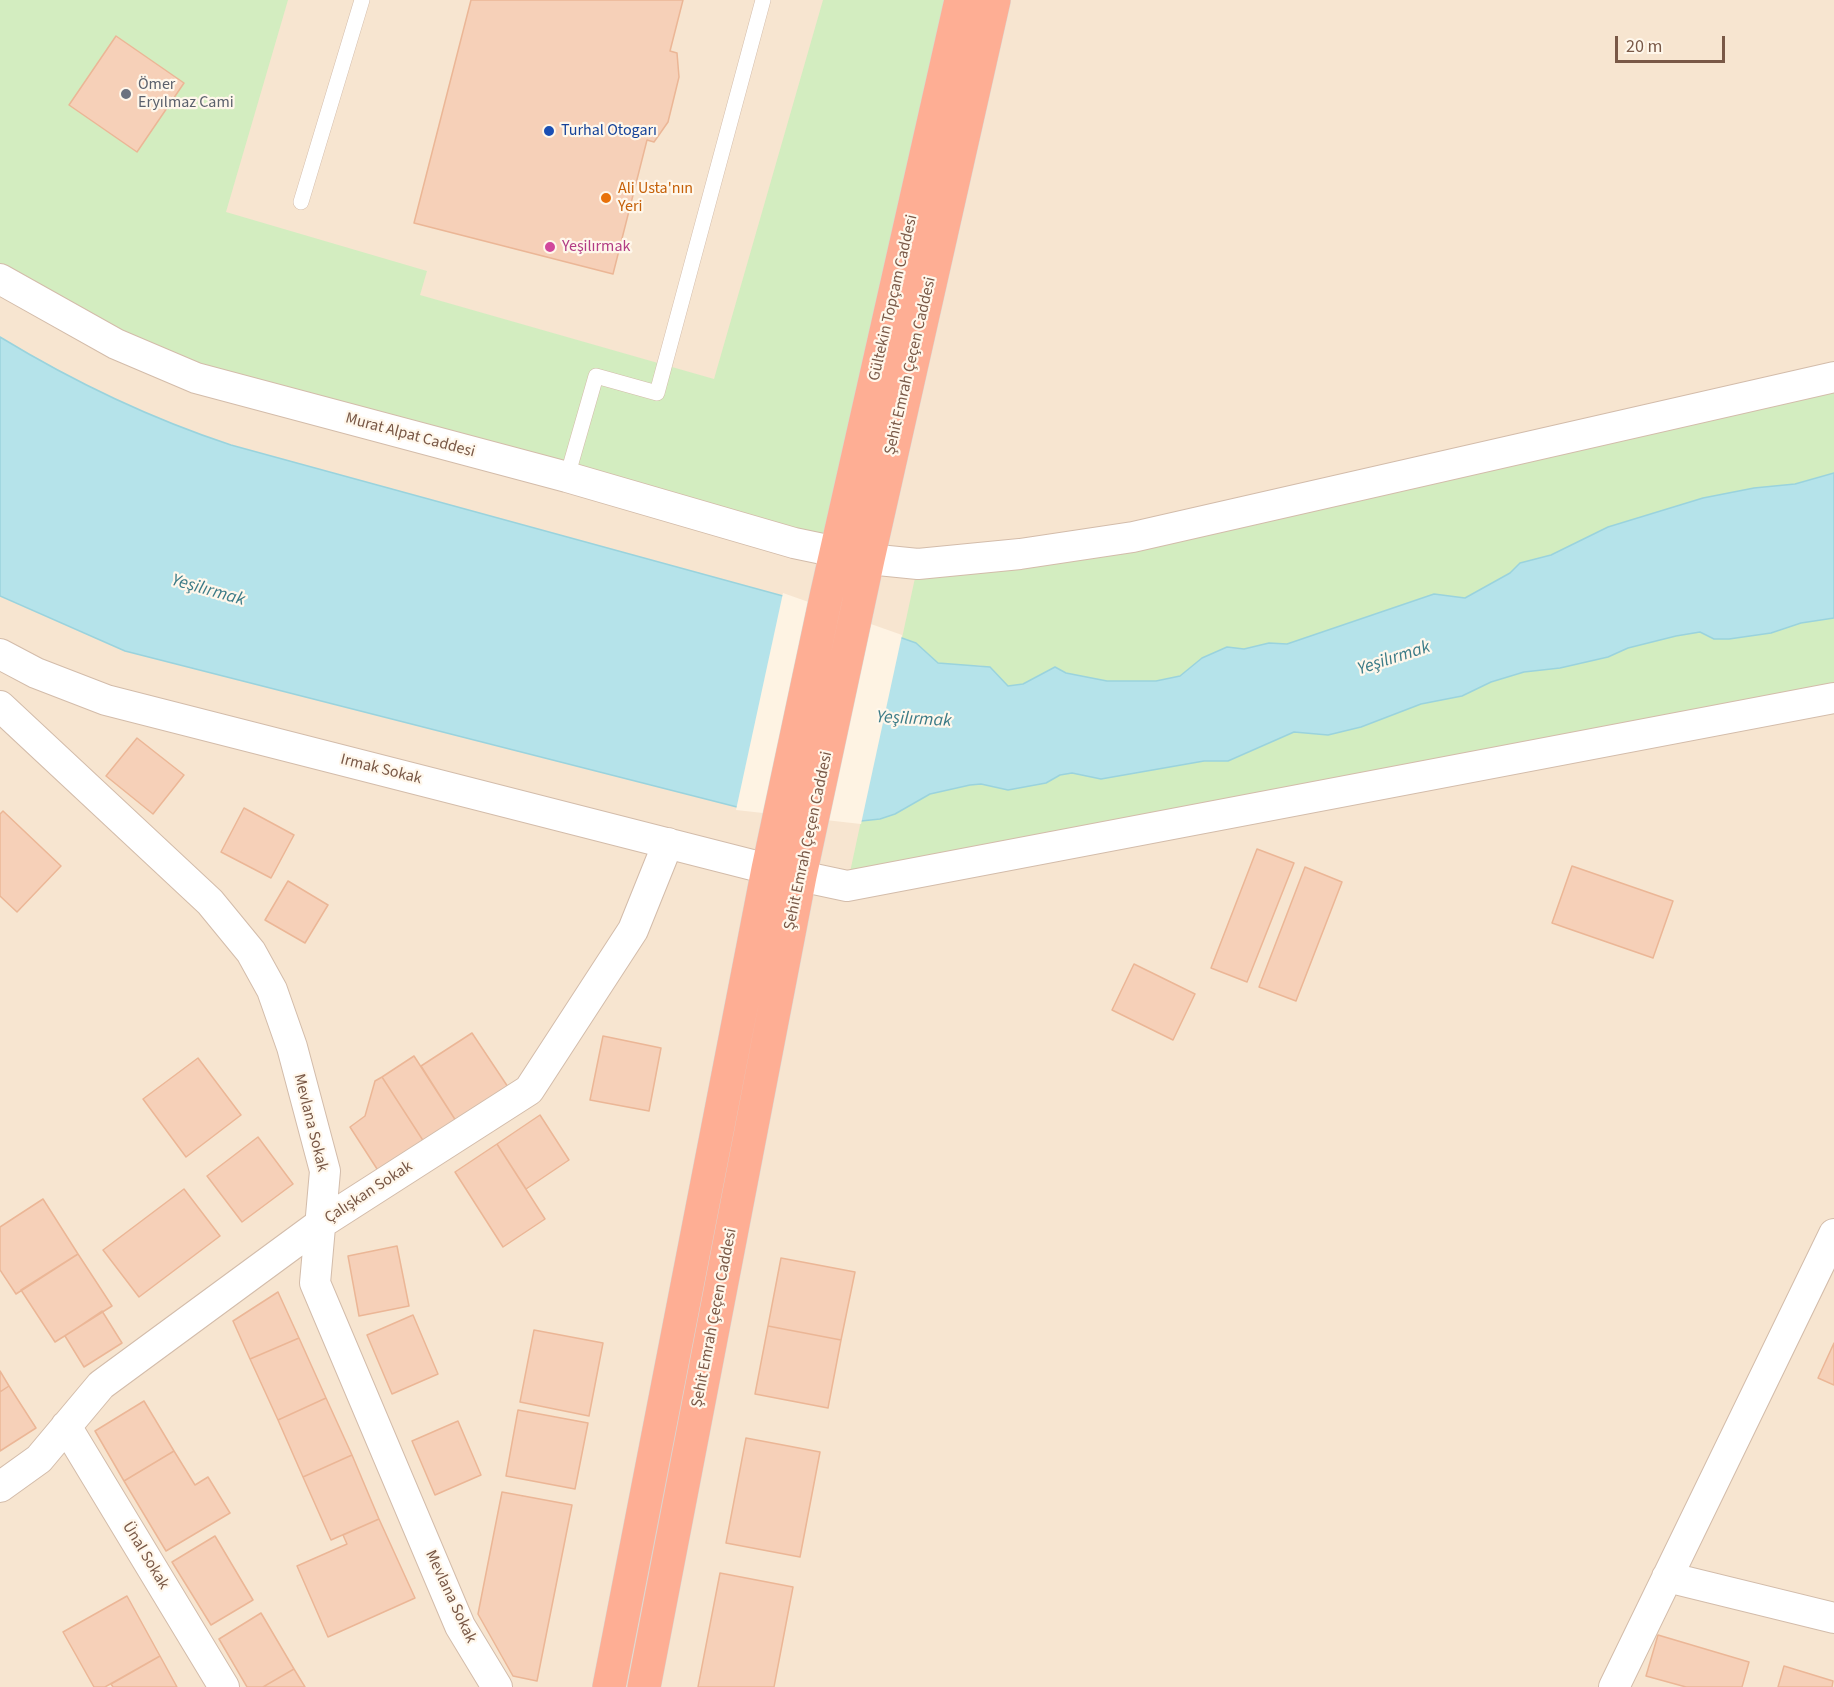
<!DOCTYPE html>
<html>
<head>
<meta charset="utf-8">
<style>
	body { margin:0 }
	#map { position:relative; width:1834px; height:1687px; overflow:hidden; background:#fef3e3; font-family:"Source Sans 3",sans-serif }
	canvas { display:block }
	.scale { position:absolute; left:1615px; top:36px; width:110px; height:27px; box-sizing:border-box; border:3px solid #795846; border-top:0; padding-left:8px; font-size:18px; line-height:21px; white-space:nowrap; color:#795846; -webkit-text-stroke:4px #fff7eb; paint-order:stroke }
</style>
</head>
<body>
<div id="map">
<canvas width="1834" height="1687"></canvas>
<div class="scale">20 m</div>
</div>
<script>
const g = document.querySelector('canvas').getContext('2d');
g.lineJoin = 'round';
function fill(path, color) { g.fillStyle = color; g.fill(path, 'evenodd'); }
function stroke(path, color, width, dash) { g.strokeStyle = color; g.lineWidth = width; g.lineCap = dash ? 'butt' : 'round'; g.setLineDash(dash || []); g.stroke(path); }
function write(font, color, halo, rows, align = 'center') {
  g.font = font + ' "Source Sans 3",sans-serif'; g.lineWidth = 4.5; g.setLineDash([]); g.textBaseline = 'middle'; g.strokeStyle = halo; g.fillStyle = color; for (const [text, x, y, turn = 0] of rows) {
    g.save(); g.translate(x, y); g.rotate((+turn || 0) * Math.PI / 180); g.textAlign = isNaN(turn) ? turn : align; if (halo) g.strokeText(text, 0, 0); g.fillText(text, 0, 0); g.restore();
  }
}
fill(new Path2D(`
	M 0,0 L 1834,0 L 1834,1687 L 0,1687 Z`), '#f7e5d0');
fill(new Path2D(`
	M 0,0 L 288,0 L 226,212 L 427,271 L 420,295 L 714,379 L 823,0 L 961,0 L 837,552 L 248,393 L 0,279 Z
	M 1834,377 L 1834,473 L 1795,484 L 1754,488 L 1703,498 L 1608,527 L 1551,555 L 1520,563 L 1510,573 L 1465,598 L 1434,594 L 1287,644 L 1269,643 L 1244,649 L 1227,647 L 1202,659 L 1180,676 L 1156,681 L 1107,681 L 1066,673 L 1055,667 L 1023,684 L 1008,686 C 998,681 995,667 983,666 C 969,664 955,670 941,664 C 929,660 919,645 902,638 L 918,564 L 1020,554 Z
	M 1834,618 L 1834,698 L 847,886 L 861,821 L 880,819 L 895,814 L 930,794 L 970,785 L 981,784 L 1008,790 L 1046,783 L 1059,775 L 1072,773 L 1101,779 L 1204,761 L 1229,761 L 1294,732 L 1328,735 L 1361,727 L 1421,704 L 1462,696 L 1491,682 L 1525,672 L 1560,668 L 1608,657 L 1628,648 L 1676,636 L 1700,632 L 1714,639 L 1729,639 L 1771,633 L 1801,623 Z`), '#d3edc0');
const water = new Path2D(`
	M 0,337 C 74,382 149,418 231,445 L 783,596 L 916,643 L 938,663 L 990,667 L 1008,686 L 1023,684 L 1055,667 L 1066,673 L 1107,681 L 1156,681 L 1180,676 L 1202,658 L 1227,647 L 1244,649 L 1269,643 L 1287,644 L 1434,594 L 1465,598 L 1510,573 L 1520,563 L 1551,555 L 1608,527 L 1703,498 L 1754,488 L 1795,484 L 1834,473 L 1834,618 L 1801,623 L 1771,633 L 1729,639 L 1714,639 L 1700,632 L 1676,636 L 1628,648 L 1608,657 L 1560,668 L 1524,672 L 1491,682 L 1462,696 L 1421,704 L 1361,727 L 1328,735 L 1294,732 L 1228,761 L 1204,761 L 1101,779 L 1072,773 L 1060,775 L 1046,783 L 1008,790 L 981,784 L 970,785 L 930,794 L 895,814 L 880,819 L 861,821 L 737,807 L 125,651 L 0,596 Z`);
fill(water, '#b5e3ea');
stroke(water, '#9ad3dd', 1.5);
fill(new Path2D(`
	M 783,593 L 902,635 L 861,824 L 736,810 Z`), '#fef3e3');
const building = new Path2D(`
	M 471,0 L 683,0 L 670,51 L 677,53 L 679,77 L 668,122 L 654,142 L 647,140 L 613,274 L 414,223 Z
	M 116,36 L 184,83 L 137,152 L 69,105 Z
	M 137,738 L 184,775 L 153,814 L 106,776 Z
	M 244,808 L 294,835 L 271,878 L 221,852 Z
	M 3,811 L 61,866 L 17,912 L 0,896 L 0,814 Z
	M 1257,849 L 1294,863 L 1247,982 L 1211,968 Z
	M 1572,866 L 1673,901 L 1653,958 L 1552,923 Z
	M 1305,867 L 1342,882 L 1296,1001 L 1259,987 Z
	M 288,881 L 328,905 L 305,943 L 265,920 Z
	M 1134,964 L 1195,994 L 1173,1040 L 1112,1010 Z
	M 472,1033 L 508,1087 L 456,1121 L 421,1066 Z
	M 603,1036 L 661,1048 L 649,1111 L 590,1100 Z
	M 414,1056 L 456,1121 L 424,1142 L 382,1077 Z
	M 198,1058 L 241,1115 L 186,1157 L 143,1099 Z
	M 382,1077 L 424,1142 L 379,1172 L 350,1127 L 365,1116 L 375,1081 Z
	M 540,1115 L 569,1160 L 526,1189 L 497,1144 Z
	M 258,1137 L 293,1184 L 242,1222 L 207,1176 Z
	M 497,1144 L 545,1219 L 503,1247 L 455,1172 Z
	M 184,1189 L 220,1236 L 139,1297 L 103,1250 Z
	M 43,1199 L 78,1254 L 16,1294 L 0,1270 L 0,1227 Z
	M 397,1246 L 409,1306 L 359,1316 L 348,1256 Z
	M 78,1254 L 112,1306 L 55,1342 L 21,1290 Z
	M 781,1258 L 855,1272 L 841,1340 L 768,1326 Z
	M 278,1292 L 299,1338 L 250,1359 L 233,1321 Z
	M 102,1311 L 122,1343 L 84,1367 L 65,1336 Z
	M 413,1315 L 438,1374 L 392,1394 L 367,1335 Z
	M 768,1326 L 841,1340 L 828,1408 L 755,1394 Z
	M 534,1330 L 603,1343 L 589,1416 L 520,1402 Z
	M 299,1338 L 326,1398 L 278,1420 L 250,1359 Z
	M 1834,1343 L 1834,1385 L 1818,1378 Z
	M 0,1371 L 9,1386 L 0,1392 Z
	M 9,1386 L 36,1428 L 0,1451 L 0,1392 Z
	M 326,1398 L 352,1455 L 303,1477 L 278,1420 Z
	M 144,1401 L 174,1451 L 124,1481 L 95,1431 Z
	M 518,1410 L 588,1423 L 575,1489 L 506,1476 Z
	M 458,1421 L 481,1475 L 435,1495 L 412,1441 Z
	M 746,1438 L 820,1452 L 800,1557 L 726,1543 Z
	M 174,1451 L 195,1485 L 208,1477 L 230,1513 L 166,1551 L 124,1481 Z
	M 352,1455 L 379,1519 L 331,1540 L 303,1477 Z
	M 502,1492 L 572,1505 L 537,1681 L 513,1676 L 478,1614 Z
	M 379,1519 L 415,1598 L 328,1637 L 297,1566 L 347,1544 L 343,1535 Z
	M 215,1536 L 253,1600 L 211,1625 L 172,1562 Z
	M 720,1573 L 793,1587 L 774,1687 L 698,1687 Z
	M 127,1596 L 160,1656 L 105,1687 L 94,1687 L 63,1632 Z
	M 261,1613 L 294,1669 L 263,1687 L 247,1687 L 219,1639 Z
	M 1658,1635 L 1749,1662 L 1742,1687 L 1686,1687 L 1646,1676 Z
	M 160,1656 L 177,1687 L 113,1687 L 111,1684 Z
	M 1784,1666 L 1833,1681 L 1832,1687 L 1778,1687 Z
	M 294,1669 L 305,1687 L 263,1687 Z`);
fill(building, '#f6d0b8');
stroke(building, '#ebb696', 1.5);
const lane = new Path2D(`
	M 301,202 L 362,0
	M 567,477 L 596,376 L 657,393 L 763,0`);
const street = new Path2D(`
	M 0,279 L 116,344 L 196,378 L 567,477 L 794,543 L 837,552
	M 868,559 L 918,564 L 1020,554 L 1133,537 L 1834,377
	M 0,654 L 36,673 L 106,700 L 768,869
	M 0,706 L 210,902 L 251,952 L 272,990 L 292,1047 L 325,1171 L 315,1283 L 460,1626 L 497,1687
	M 800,876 L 847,886 L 1834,698
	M 66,1426 L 224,1687
	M 0,1487 L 39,1459 L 101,1385 L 320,1224 L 529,1090 L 633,930 L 668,843
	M 1667,1577 L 1834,1618
	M 1614,1687 L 1834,1234`);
const highway = new Path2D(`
	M 609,1687 L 768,869 L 826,597 L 961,0
	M 644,1687 L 800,876 L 868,559 L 994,0`);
stroke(lane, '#d3bcaa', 16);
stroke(street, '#d3bcaa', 32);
stroke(highway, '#dcd4cf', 34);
stroke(lane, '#fff', 15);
stroke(street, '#fff', 30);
stroke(highway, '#feae94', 33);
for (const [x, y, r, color] of [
	[126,94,6,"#6b7280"],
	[549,131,6,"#1a4fb4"],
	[606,198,6,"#e8710a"],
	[550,247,6,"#d1479c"]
]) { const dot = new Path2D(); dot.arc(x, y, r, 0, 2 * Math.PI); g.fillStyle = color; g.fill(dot); stroke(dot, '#fff7eb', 2); }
write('16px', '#5b616d', '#fff7eb', [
	["Ömer",138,85],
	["Eryılmaz Cami",138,103]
], 'left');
write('16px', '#164399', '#fff7eb', [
	["Turhal Otogarı",561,131]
], 'left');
write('16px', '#c56008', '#fff7eb', [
	["Ali Usta'nın",618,189],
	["Yeri",618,207]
], 'left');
write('16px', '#b23c85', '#fff7eb', [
	["Yeşilırmak",562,247]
], 'left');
write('16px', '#795846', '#fff7eb', [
	["Gültekin Topçam Caddesi",894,298,-77],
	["Şehit Emrah Çeçen Caddesi",911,366,-77],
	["Murat Alpat Caddesi",410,436,15],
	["Irmak Sokak",381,770,14],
	["Şehit Emrah Çeçen Caddesi",809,841,-78],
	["Mevlana Sokak",310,1123,76],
	["Çalışkan Sokak",369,1193,-33],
	["Şehit Emrah Çeçen Caddesi",715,1318,-79],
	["Ünal Sokak",145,1556,59],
	["Mevlana Sokak",450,1597,65]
]);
write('italic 18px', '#3b7b87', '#fff7eb', [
	["Yeşilırmak",208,591,16],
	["Yeşilırmak",1394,659,-18],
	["Yeşilırmak",914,720,3]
]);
</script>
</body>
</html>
